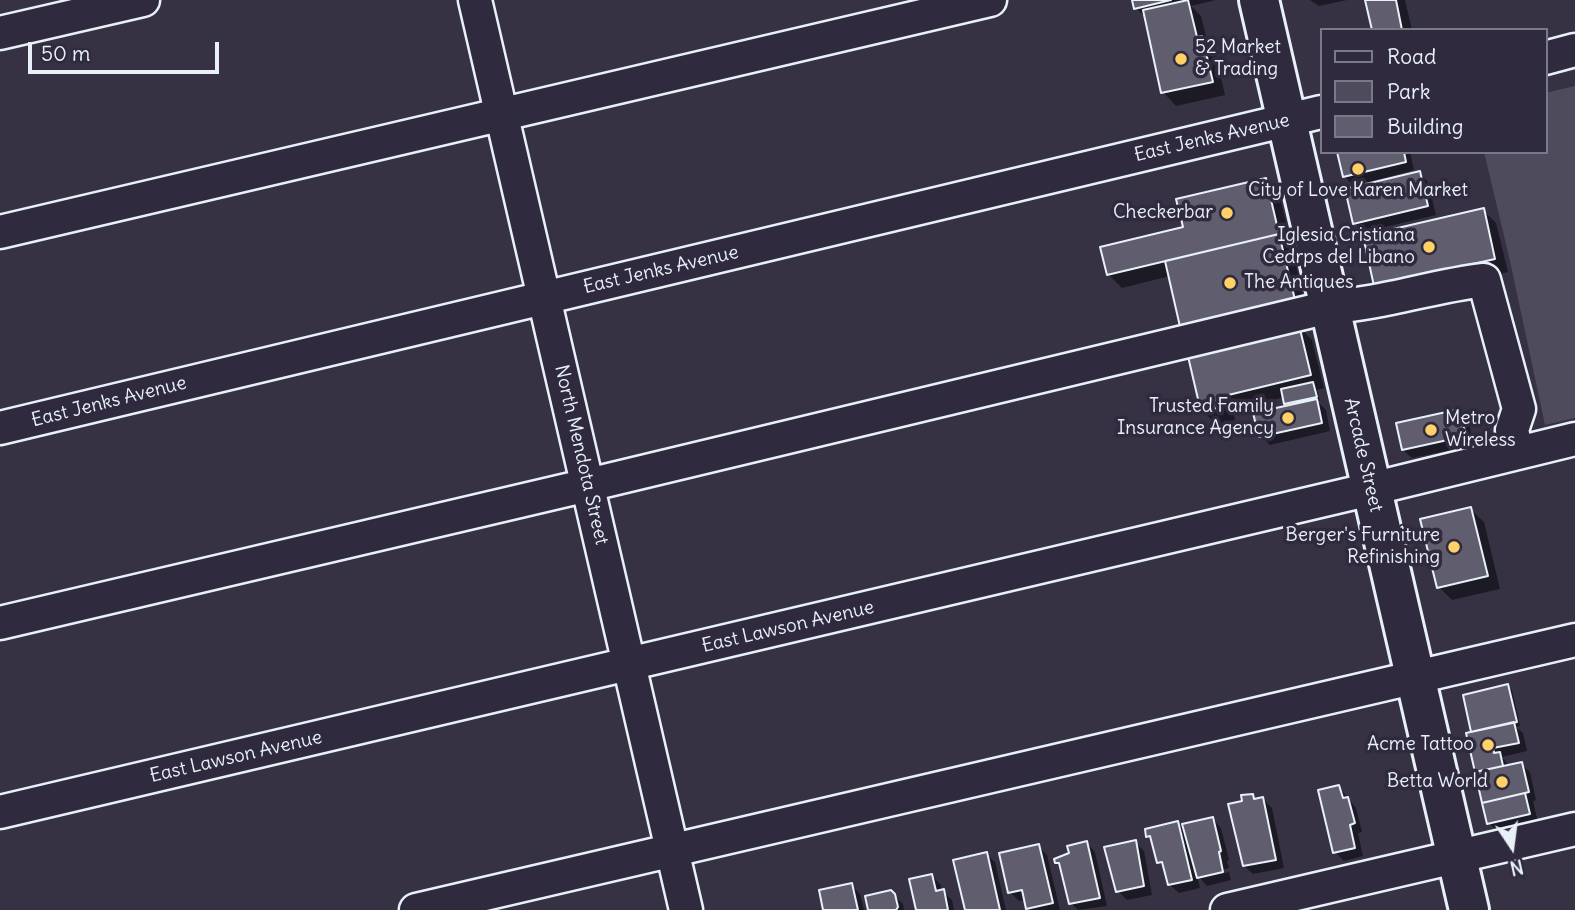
<!DOCTYPE html>
<html>
<head>
<meta charset="utf-8">
<style>
	body { margin:0 }
	#map { position:relative; width:1575px; height:910px; overflow:hidden; background:#363244; font-family:Delius,sans-serif }
	canvas { display:block }
	.legend { position:absolute; left:1320px; top:28px; width:228px; height:126px; box-sizing:border-box; background:#2f2a3d; border:2px solid #797a88; margin:0; padding:9px 12px; list-style:none; font-size:21px; color:#e8f1f8 }
	.legend li { display:flex; align-items:center; gap:14px; height:35px }
	.legend b { width:35px; border:2px solid #797a88 }
	.north { position:absolute; left:1477px; top:812px; width:70px; height:70px; -webkit-text-stroke:5px #2f2a3d; paint-order:stroke; rotate:167deg; font-size:19px; font-weight:700; line-height:28px; text-align:center; color:#e8f1f8 }
	.north::after { content:''; display:block; margin:auto; width:24px; height:32px; background:#e8f1f8; clip-path:polygon(50% 0,100% 100%,50% 72%,0 100%) }
	.scale { position:absolute; left:28px; top:42px; width:191px; height:32px; box-sizing:border-box; border:4px solid #e8f1f8; border-top:0; padding-left:9px; font-size:21px; line-height:24px; white-space:nowrap; color:#e8f1f8; -webkit-text-stroke:5px #2f2a3d; paint-order:stroke }
</style>
</head>
<body>
<div id="map">
<canvas width="1575" height="910"></canvas>
<ul class="legend">
<li><b style="height:9px;background:#2f2a3d"></b>Road</li>
<li><b style="height:19px;background:#4d4b5c"></b>Park</li>
<li><b style="height:19px;background:#605e6e"></b>Building</li>
</ul>
<div class="north">N</div>
<div class="scale">50 m</div>
</div>
<script>
const g = document.querySelector('canvas').getContext('2d');
g.lineJoin = 'round';
function fill(path, color) { g.fillStyle = color; g.fill(path, 'evenodd'); }
function stroke(path, color, width, dash) { g.strokeStyle = color; g.lineWidth = width; g.lineCap = dash ? 'butt' : 'round'; g.setLineDash(dash || []); g.stroke(path); }
function write(font, color, halo, rows, align = 'center') {
  g.font = font + ' Delius,sans-serif'; g.lineWidth = 7; g.setLineDash([]); g.textBaseline = 'middle'; g.strokeStyle = halo; g.fillStyle = color; for (const [text, x, y, turn = 0] of rows) {
    g.save(); g.translate(x, y); g.rotate((+turn || 0) * Math.PI / 180); g.textAlign = isNaN(turn) ? turn : align; if (halo) g.strokeText(text, 0, 0); g.fillText(text, 0, 0); g.restore();
  }
}
fill(new Path2D(`
	M 1575,86 L 1575,418 L 1545,425 L 1510,261 L 1484,152 L 1545,152 L 1545,93 Z`), '#4d4b5c');
fill(new Path2D(`
	M 1134,0 L 1216,0 L 1191,6 L 1201,16 L 1208,44 L 1215,52 L 1225,95 L 1176,106 L 1163,92 L 1145,17 L 1136,8 Z
	M 1310,0 L 1347,0 L 1319,6 Z
	M 1367,0 L 1405,0 L 1412,30 L 1374,30 Z
	M 1339,152 L 1410,152 L 1414,170 L 1377,180 L 1377,183 L 1419,173 L 1428,182 L 1436,215 L 1364,232 L 1355,223 L 1356,188 L 1345,177 Z
	M 1265,180 L 1279,193 L 1308,317 L 1170,276 L 1122,288 L 1108,274 Z
	M 1483,210 L 1496,223 L 1508,272 L 1389,299 Z
	M 1299,327 L 1312,340 L 1324,388 L 1317,390 L 1320,401 L 1317,401 L 1326,410 L 1330,431 L 1270,445 L 1261,436 L 1290,407 L 1285,397 L 1233,410 L 1235,420 L 1216,424 L 1203,411 Z
	M 1459,411 L 1468,420 L 1474,445 L 1412,458 L 1403,450 Z
	M 1470,509 L 1484,522 L 1500,589 L 1452,600 L 1439,587 Z
	M 1508,686 L 1512,690 L 1520,726 L 1516,727 L 1523,733 L 1527,751 L 1502,757 L 1509,766 L 1521,764 L 1530,772 L 1536,800 L 1533,801 L 1538,823 L 1498,832 L 1489,823 L 1469,734 L 1475,733 Z
	M 1339,787 L 1356,808 L 1362,832 L 1358,833 L 1363,856 L 1344,861 L 1335,852 Z
	M 1252,796 L 1256,800 L 1263,799 L 1272,808 L 1284,868 L 1253,874 L 1244,866 L 1244,803 Z
	M 1213,819 L 1221,828 L 1229,860 L 1227,861 L 1229,868 L 1202,875 L 1202,878 L 1229,872 L 1231,880 L 1207,886 L 1197,875 L 1200,888 L 1179,893 L 1170,885 L 1166,869 L 1159,862 L 1153,841 L 1148,836 L 1178,823 L 1186,831 Z
	M 1135,842 L 1144,851 L 1152,895 L 1127,900 L 1118,891 Z
	M 1087,843 L 1095,852 L 1107,906 L 1078,910 L 1071,903 L 1062,867 L 1057,862 Z
	M 1038,846 L 1047,855 L 1060,910 L 1030,910 L 1026,900 L 1019,901 L 1010,892 Z
	M 986,854 L 995,862 L 1006,910 L 967,910 Z
	M 932,876 L 941,885 L 942,891 L 952,900 L 954,910 L 919,910 Z
	M 851,885 L 860,894 L 864,910 L 825,910 Z
	M 891,892 L 903,904 L 904,910 L 870,910 Z`), '#0007');
const building = new Path2D(`
	M 1132,0 L 1171,0 L 1134,9 Z
	M 1188,0 L 1197,37 L 1202,36 L 1213,82 L 1161,93 L 1143,10 Z
	M 1365,0 L 1396,0 L 1402,30 L 1372,30 Z
	M 1337,152 L 1404,152 L 1406,162 L 1343,177 Z
	M 1420,171 L 1428,206 L 1353,224 L 1345,189 Z
	M 1266,178 L 1279,234 L 1107,275 L 1100,247 L 1183,227 L 1176,199 Z
	M 1484,208 L 1495,259 L 1374,286 L 1363,236 Z
	M 1279,234 L 1296,304 L 1181,331 L 1165,261 Z
	M 1299,325 L 1311,375 L 1220,397 L 1223,407 L 1201,412 L 1187,352 Z
	M 1313,382 L 1317,397 L 1284,404 L 1281,389 Z
	M 1317,399 L 1322,423 L 1259,437 L 1253,413 Z
	M 1460,409 L 1466,436 L 1402,450 L 1396,423 Z
	M 1471,507 L 1488,576 L 1437,588 L 1420,519 Z
	M 1508,684 L 1517,722 L 1471,732 L 1463,695 Z
	M 1514,722 L 1519,743 L 1493,748 L 1494,753 L 1500,752 L 1503,766 L 1475,772 L 1466,733 Z
	M 1522,762 L 1529,792 L 1482,803 L 1475,772 Z
	M 1339,785 L 1343,798 L 1348,797 L 1355,823 L 1350,825 L 1355,848 L 1333,853 L 1318,790 Z
	M 1525,793 L 1530,814 L 1487,824 L 1482,803 Z
	M 1253,794 L 1254,799 L 1263,797 L 1276,860 L 1243,866 L 1228,804 L 1242,801 L 1241,795 Z
	M 1213,817 L 1221,851 L 1219,852 L 1223,872 L 1197,878 L 1182,824 Z
	M 1178,821 L 1192,880 L 1168,885 L 1162,862 L 1157,863 L 1150,836 L 1146,837 L 1145,829 Z
	M 1136,840 L 1144,886 L 1116,892 L 1104,847 Z
	M 1087,841 L 1100,898 L 1069,904 L 1059,863 L 1055,863 L 1054,859 L 1069,853 L 1067,846 Z
	M 1039,844 L 1053,903 L 1026,909 L 1022,890 L 1008,893 L 999,853 Z
	M 987,852 L 1000,910 L 965,910 L 953,860 Z
	M 932,874 L 936,891 L 944,889 L 948,910 L 916,910 L 909,879 Z
	M 852,883 L 858,910 L 823,910 L 819,890 Z
	M 891,890 L 895,894 L 898,907 L 896,910 L 868,910 L 865,896 Z`);
fill(building, '#605e6e');
stroke(building, '#e8f1f8', 2);
const minor = new Path2D(`
	M 475,0 L 686,910
	M 0,33 L 143,0
	M 1545,58 L 1575,50
	M 0,232 L 990,0
	M 0,428 L 1321,112
	M 0,623 L 588,485 L 1329,307 C 1382,304 1432,286 1484,280 L 1519,409 L 1512,430 L 1517,453
	M 0,812 L 1371,489 L 1575,439
	M 416,910 L 1575,640
	M 1227,910 L 1575,829`);
const major = new Path2D(`
	M 1259,0 L 1469,910`);
stroke(minor, '#e8f1f8', 37);
stroke(major, '#e8f1f8', 44);
stroke(minor, '#2f2a3d', 32);
stroke(major, '#2f2a3d', 38);
for (const [x, y, r, color] of [
	[1181,59,7,"#ffd166"],
	[1358,169,7,"#ffd166"],
	[1227,213,7,"#ffd166"],
	[1429,247,7,"#ffd166"],
	[1230,283,7,"#ffd166"],
	[1288,418,7,"#ffd166"],
	[1431,430,7,"#ffd166"],
	[1454,547,7,"#ffd166"],
	[1488,745,7,"#ffd166"],
	[1502,782,7,"#ffd166"]
]) { const dot = new Path2D(); dot.arc(x, y, r, 0, 2 * Math.PI); g.fillStyle = color; g.fill(dot); stroke(dot, '#2f2a3d', 2.5); }
write('19px', '#e8f1f8', '#2f2a3d', [
	["52 Market",1195,48,"left"],
	["& Trading",1195,70,"left"],
	["City of Love Karen Market",1358,191,"center"],
	["Checkerbar",1213,213],
	["Iglesia Cristiana",1415,236],
	["Cedrps del Libano",1415,258],
	["The Antiques",1244,283,"left"],
	["Trusted Family",1274,407],
	["Insurance Agency",1274,429],
	["Metro",1445,419,"left"],
	["Wireless",1445,441,"left"],
	["Berger's Furniture",1440,536],
	["Refinishing",1440,558],
	["Acme Tattoo",1474,745],
	["Betta World",1488,782]
], 'right');
write('19px', '#e8f1f8', '#2f2a3d', [
	["East Jenks Avenue",1212,138,-13],
	["East Jenks Avenue",661,270,-13],
	["East Jenks Avenue",109,402,-14],
	["North Mendota Street",581,455,77],
	["Arcade Street",1363,455,77],
	["East Lawson Avenue",788,627,-13],
	["East Lawson Avenue",236,757,-13]
]);
</script>
</body>
</html>
